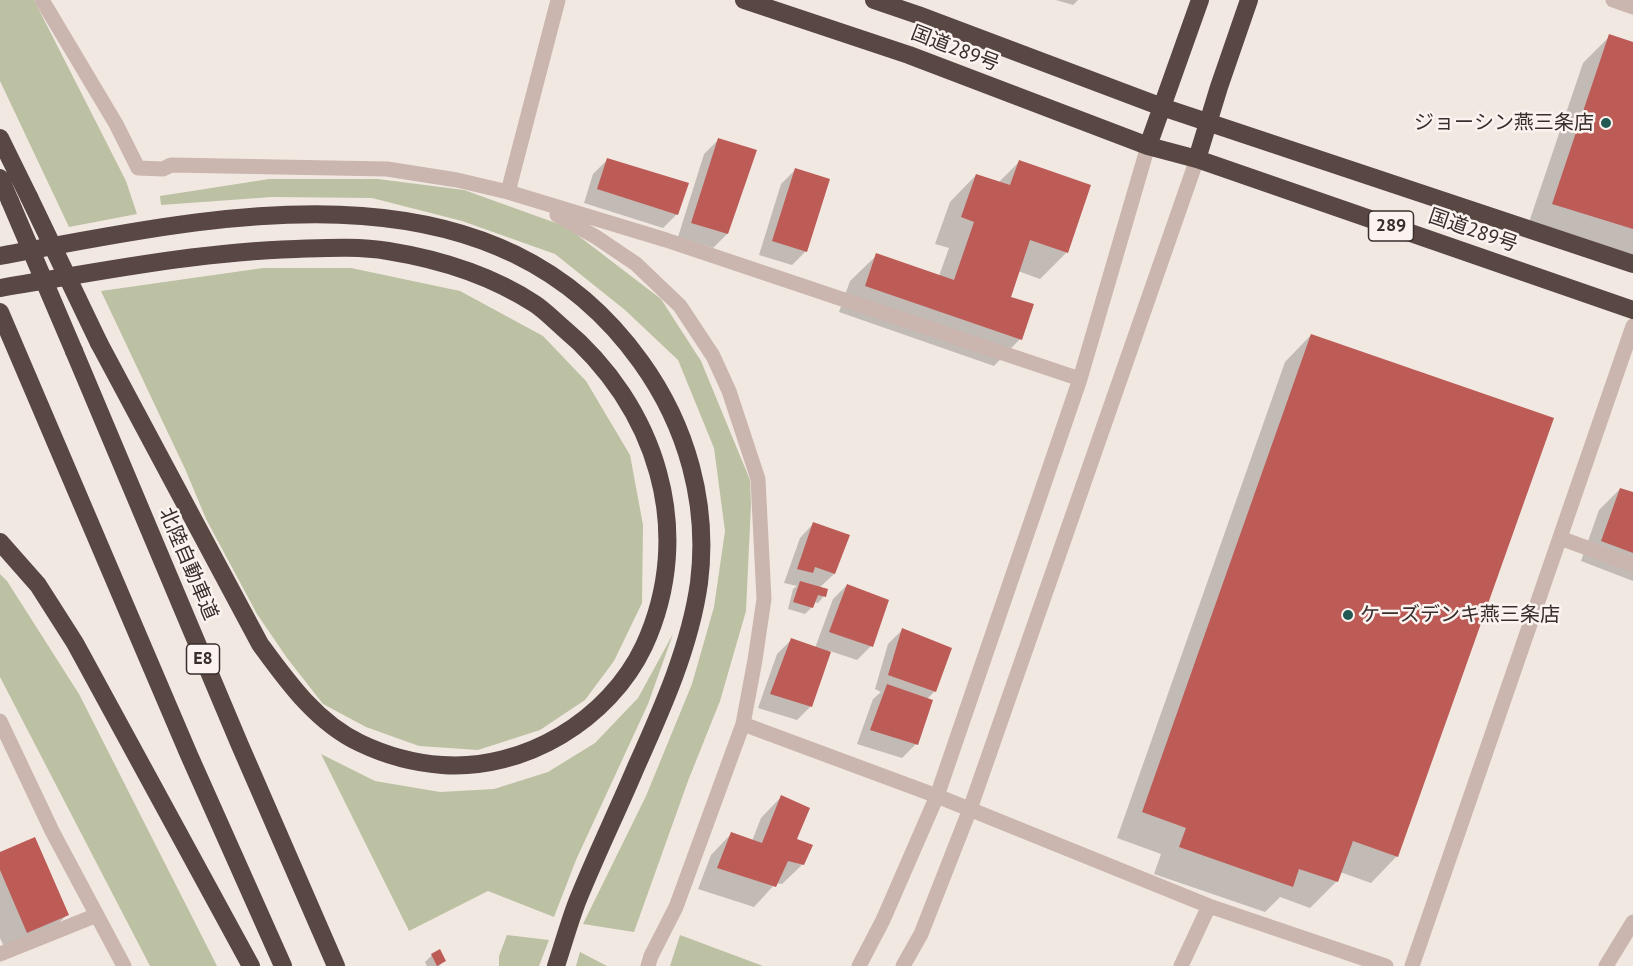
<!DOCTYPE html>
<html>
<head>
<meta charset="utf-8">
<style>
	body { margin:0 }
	canvas { display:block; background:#f2e8e2 }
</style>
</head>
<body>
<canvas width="1633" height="966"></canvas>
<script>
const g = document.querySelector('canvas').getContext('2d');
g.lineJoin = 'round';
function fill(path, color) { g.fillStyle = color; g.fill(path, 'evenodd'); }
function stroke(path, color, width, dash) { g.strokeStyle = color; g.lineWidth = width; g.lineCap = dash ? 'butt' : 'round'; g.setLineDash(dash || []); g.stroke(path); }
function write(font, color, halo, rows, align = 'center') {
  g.font = font + ' "PT Sans","Noto Sans JP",sans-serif'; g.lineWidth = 5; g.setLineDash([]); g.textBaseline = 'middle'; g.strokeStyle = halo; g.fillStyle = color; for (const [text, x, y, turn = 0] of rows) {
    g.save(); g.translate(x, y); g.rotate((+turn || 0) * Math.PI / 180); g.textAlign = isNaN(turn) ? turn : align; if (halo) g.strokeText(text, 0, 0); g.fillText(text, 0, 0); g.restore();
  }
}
fill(new Path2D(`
	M 0,0 L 34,0 L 126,181 L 137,214 L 69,227 L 0,81 Z
	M 269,179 L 378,179 L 464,190 L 567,227 L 661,299 L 701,361 L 750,480 L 751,504 L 746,611 L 720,701 L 688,781 L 634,932 L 583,924 L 646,796 L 692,684 L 714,607 L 725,531 L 714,448 L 678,360 L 625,310 L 555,254 L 462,221 L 372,198 L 272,197 L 161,205 L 160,196 Z
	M 263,268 L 351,268 L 460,291 L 543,336 L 586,381 L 630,455 L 643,525 L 642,603 L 614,661 L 585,700 L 540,730 L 478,750 L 419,746 L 366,727 L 323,704 L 287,658 L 257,614 L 206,519 L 186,471 L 101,291 Z
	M 0,574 L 7,581 L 79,694 L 217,966 L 150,966 L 0,677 Z
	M 673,634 L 648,704 L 576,860 L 554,917 L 488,891 L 409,931 L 321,754 L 375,781 L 440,792 L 494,789 L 548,772 L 595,743 L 638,698 Z
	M 507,935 L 549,940 L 539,966 L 499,966 L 499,956 Z
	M 680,935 L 763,966 L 670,966 Z
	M 580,952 L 607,966 L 576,966 Z`), '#bcc1a3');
fill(new Path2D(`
	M 1056,0 L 1078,0 L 1073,5 Z
	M 1610,36 L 1633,43 L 1633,264 L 1526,231 L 1583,63 Z
	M 718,140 L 727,234 L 713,248 L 678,237 L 704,154 Z
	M 607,160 L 677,214 L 663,228 L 584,203 L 593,174 Z
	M 1019,162 L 1067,252 L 1040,279 L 1018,271 L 1009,297 L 1020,339 L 994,366 L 839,312 L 850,281 L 877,255 L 939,276 L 949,248 L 935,244 L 950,202 L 976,175 L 998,183 Z
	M 795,170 L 806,251 L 792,265 L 759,255 L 781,184 Z
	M 1311,335 L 1397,856 L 1371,883 L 1340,872 L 1337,881 L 1310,908 L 1280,897 L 1265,912 L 1154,874 L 1161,854 L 1117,838 L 1285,362 Z
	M 1620,489 L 1633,494 L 1633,581 L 1581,561 L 1599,510 Z
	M 813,524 L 848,536 L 834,574 L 819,588 L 824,596 L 818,603 L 814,602 L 812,607 L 805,614 L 788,609 L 793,589 L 797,586 L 784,583 L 800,538 Z
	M 847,585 L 871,646 L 857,660 L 830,651 L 811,706 L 797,720 L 758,708 L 777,654 L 791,640 L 815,648 L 833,599 Z
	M 902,630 L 935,691 L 926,700 L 916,744 L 902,758 L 857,744 L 873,699 L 881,692 L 875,689 L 888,644 Z
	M 781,797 L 803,864 L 782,884 L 776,883 L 754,907 L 698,889 L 711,855 L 731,834 L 752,841 L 761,818 Z
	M 0,854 L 67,915 L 46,935 L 7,953 L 0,938 Z
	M 432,955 L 444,961 L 439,966 L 427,966 L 425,962 Z`), '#0003');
fill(new Path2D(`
	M 1609,34 L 1633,42 L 1633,229 L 1552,204 Z
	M 718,138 L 757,150 L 728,234 L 691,223 Z
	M 607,158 L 689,183 L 678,215 L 597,189 Z
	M 1019,160 L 1091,185 L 1068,253 L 1030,240 L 1011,297 L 1034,304 L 1022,340 L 865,286 L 876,253 L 954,280 L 974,222 L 961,217 L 976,174 L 1010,185 Z
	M 795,168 L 830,179 L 807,252 L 772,241 Z
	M 1311,334 L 1554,418 L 1398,857 L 1353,841 L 1338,882 L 1299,869 L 1293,887 L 1179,847 L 1186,828 L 1142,812 Z
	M 1620,488 L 1633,492 L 1633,553 L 1601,541 Z
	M 813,522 L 850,535 L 835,574 L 815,567 L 813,573 L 797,569 Z
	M 800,581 L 828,589 L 826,597 L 818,595 L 813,608 L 793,602 Z
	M 847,584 L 889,600 L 873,647 L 829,632 Z
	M 902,628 L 952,648 L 936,692 L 888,675 Z
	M 791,638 L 831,652 L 812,707 L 770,694 Z
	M 887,684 L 933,700 L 918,745 L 870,730 Z
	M 781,795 L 810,808 L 797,839 L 813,845 L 804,865 L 788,861 L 776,887 L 717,868 L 731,832 L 762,843 Z
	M 35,837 L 69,915 L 27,933 L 0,870 L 0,852 Z
	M 440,949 L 446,961 L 437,966 L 431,954 Z`), '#bd5c56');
stroke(new Path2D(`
	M 42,0 L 116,124 L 138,168 L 163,169 L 171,165 L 387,169 L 457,180 L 508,192 L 666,240 L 1080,379
	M 1613,0 L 1633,7
	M 508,192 L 558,0
	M 557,215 L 596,237 L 636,264 L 680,306 L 713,356 L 729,391 L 758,479 L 764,599 L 755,660 L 743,724 L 676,907 L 651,956 L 648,966
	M 1560,538 L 1633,565
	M 0,721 L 52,831 L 124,966
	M 743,724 L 937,796 L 1209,906 L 1386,966
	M 0,954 L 97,915
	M 859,966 L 883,920 L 937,796 L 1080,379 L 1148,146
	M 903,966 L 921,934 L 970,809 L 1197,159
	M 1181,966 L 1209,906
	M 1412,966 L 1633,326
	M 1606,966 L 1633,922`), '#cab6ae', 15);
stroke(new Path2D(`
	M 744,0 L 909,55 L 1148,146 L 1197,159 L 1633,310
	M 874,0 L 918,15 L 1162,107 L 1633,264
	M 0,138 L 29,197
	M 1148,146 L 1200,0
	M 1197,159 L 1219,87 L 1249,0
	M 0,178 L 10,201
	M 0,256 C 215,216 490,151 641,362 C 687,426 709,504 699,583 C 690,647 662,709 636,767 C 617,812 595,857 577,902 C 569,923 563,945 556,966
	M 0,288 C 98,272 196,252 296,249 C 326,248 358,246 388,251 C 438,259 492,276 535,304 C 544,310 553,319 562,327 C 656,405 697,531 644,646 C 609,720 524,771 442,765 C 414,763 385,755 360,743 C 316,722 287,681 260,644 L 99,343
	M 0,312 L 189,755 L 283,966
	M 74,351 L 239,743 L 336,966
	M 0,542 L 38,585 L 75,643 L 251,966`), '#594744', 18);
stroke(new Path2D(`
	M 29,197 L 99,343
	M 10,201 L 74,351`), '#594744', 18);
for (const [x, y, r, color] of [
	[1606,123,6,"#245852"],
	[1348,615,6,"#245852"]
]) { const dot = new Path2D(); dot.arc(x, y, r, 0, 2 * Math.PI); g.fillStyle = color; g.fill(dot); stroke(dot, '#faf3ef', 2); }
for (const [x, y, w] of [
	[1391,226,45],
	[203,659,33]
]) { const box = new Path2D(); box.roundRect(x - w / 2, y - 15, w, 30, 4.5); g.fillStyle = '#faf3ef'; g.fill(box); stroke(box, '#392e2c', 1.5); }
write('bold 18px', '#392e2c', null, [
	["289",1391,226],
	["E8",203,659]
]);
write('20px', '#392e2c', '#faf3ef', [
	["国道289号",955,49,21],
	["国道289号",1473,231,19],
	["北陸自動車道",188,564,67]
]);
write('20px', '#392e2c', '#faf3ef', [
	["ジョーシン燕三条店",1594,123],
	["ケーズデンキ燕三条店",1360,615,"left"]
], 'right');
</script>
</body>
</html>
